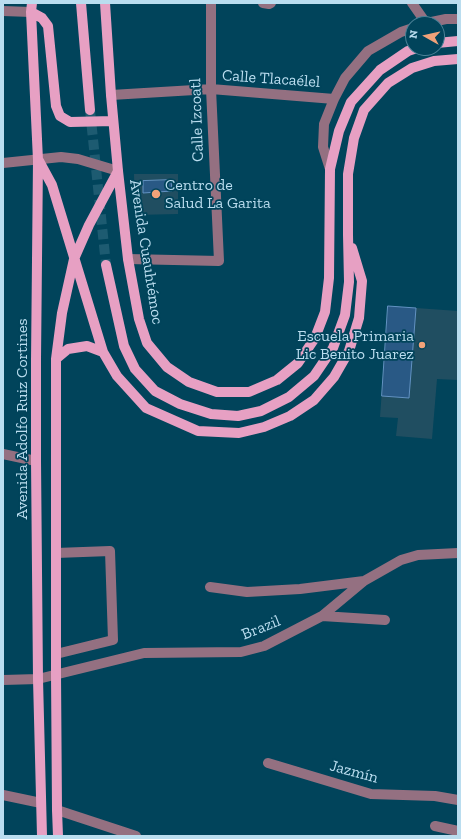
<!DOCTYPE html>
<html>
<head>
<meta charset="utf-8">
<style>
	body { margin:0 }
	#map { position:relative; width:461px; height:839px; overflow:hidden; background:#01445b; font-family:"Zilla Slab",serif }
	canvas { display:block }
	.frame { position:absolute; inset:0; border:4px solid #baddef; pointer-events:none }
	.north { position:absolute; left:405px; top:16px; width:40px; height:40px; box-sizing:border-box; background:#01445b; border:1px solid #4b8196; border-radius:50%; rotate:278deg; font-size:11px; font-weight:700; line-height:16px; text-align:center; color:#baddef }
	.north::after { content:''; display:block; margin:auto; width:14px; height:18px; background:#f0a279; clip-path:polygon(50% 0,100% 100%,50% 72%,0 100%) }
</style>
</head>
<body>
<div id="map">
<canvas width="461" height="839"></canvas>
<div class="frame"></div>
<div class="north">N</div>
</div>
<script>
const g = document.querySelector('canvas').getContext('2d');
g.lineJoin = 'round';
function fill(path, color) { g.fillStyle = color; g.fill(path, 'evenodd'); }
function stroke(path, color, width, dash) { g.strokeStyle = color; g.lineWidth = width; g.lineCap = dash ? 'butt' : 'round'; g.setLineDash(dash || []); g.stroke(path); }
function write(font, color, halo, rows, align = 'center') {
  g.font = font + ' "Zilla Slab",serif'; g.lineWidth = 3.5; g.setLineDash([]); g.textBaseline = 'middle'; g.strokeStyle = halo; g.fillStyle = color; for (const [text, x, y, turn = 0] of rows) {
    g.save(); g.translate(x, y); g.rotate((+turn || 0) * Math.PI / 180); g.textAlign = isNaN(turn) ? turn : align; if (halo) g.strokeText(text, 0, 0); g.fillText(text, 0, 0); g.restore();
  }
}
fill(new Path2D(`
	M 134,174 L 178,174 L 178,214 L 135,215 Z
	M 388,306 L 458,311 L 458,380 L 437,379 L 432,439 L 396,436 L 398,418 L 380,417 Z`), '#204e61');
const building = new Path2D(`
	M 171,180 L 172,191 L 143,193 L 143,181 Z
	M 388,306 L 416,308 L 409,398 L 382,396 Z`);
fill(building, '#295985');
stroke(building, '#6292c2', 1);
stroke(new Path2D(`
	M 90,110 L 106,265`), '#1d5b71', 10, [10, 5]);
stroke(new Path2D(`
	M 263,3 L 269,4 L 271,3
	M 412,3 L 426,23
	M 3,11 L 31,12
	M 422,24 L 446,19 L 458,19
	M 111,95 L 211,89 L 334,99
	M 3,163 L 61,157 L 78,159 L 118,171
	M 330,169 L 323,147 L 324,124 L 334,99 L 345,78 L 368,51 L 401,32 L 413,28
	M 128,259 L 219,261 L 211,89 L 211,3
	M 3,454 L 36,461
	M 56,553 L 110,551 L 113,640 L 56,654
	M 210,587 L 247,592 L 300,589 L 364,581
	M 322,616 L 385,620
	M 3,680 L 38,679 L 144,653 L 241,652 L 264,646 L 322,616 L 364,581 L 401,560 L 418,555 L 458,553
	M 268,763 L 371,794 L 435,796 L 458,800
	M 3,795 L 41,803
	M 57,810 L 136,836
	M 435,826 L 458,831`), '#947081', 10);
stroke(new Path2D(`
	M 32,3 L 31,12 L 38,160 L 36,360 L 36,461 L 38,679 L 42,836
	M 81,3 L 90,110
	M 105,3 L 111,95 L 118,171 L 128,259 L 139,319 L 147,343 L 167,367 L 189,382 L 217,392 L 249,392 L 277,380 L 298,363 L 315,338 L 325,312 L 329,278 L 330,169 L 339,131 L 351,102 L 380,70 L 408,51 L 417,48
	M 31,12 L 42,18 L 48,26 L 56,106 L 60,116 L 70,122 L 113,121
	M 437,43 L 458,41
	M 39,161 L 52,185 L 103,352 L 117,376 L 146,408 L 198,431 L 239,433 L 264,427 L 290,416 L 314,400 L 334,377 L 349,351 L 359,318 L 362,281 L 352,248
	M 106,265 L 124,346 L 135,369 L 155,391 L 180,404 L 211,414 L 238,416 L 261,411 L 289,397 L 314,376 L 333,348 L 345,315 L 349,282 L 348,235 L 348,174 L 354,138 L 364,110 L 388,83 L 412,68 L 434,61 L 458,59
	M 56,359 L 68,349 L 87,346 L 103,352
	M 58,836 L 57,810 L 56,674 L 56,359 L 62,313 L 74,259 L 89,225 L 118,171`), '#e7a0c3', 10);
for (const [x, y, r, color] of [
	[156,194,5,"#f0a279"],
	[422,345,4,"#f0a279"]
]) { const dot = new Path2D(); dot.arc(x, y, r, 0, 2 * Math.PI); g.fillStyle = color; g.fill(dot); stroke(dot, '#01445b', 1.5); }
write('16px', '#baddef', '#01445b', [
	["Calle Tlacaélel",271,79,4],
	["Calle Izcoatl",197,120,-92],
	["Avenida Cuauhtémoc",146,252,81],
	["Avenida Adolfo Ruiz Cortines",22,419,-90],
	["Brazil",261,628,-22],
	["Jazmín",354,772,15]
]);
write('16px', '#baddef', '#01445b', [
	["Centro de",165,185],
	["Salud La Garita",165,203],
	["Escuela Primaria",414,336,"right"],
	["Lic Benito Juarez",414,354,"right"]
], 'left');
</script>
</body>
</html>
